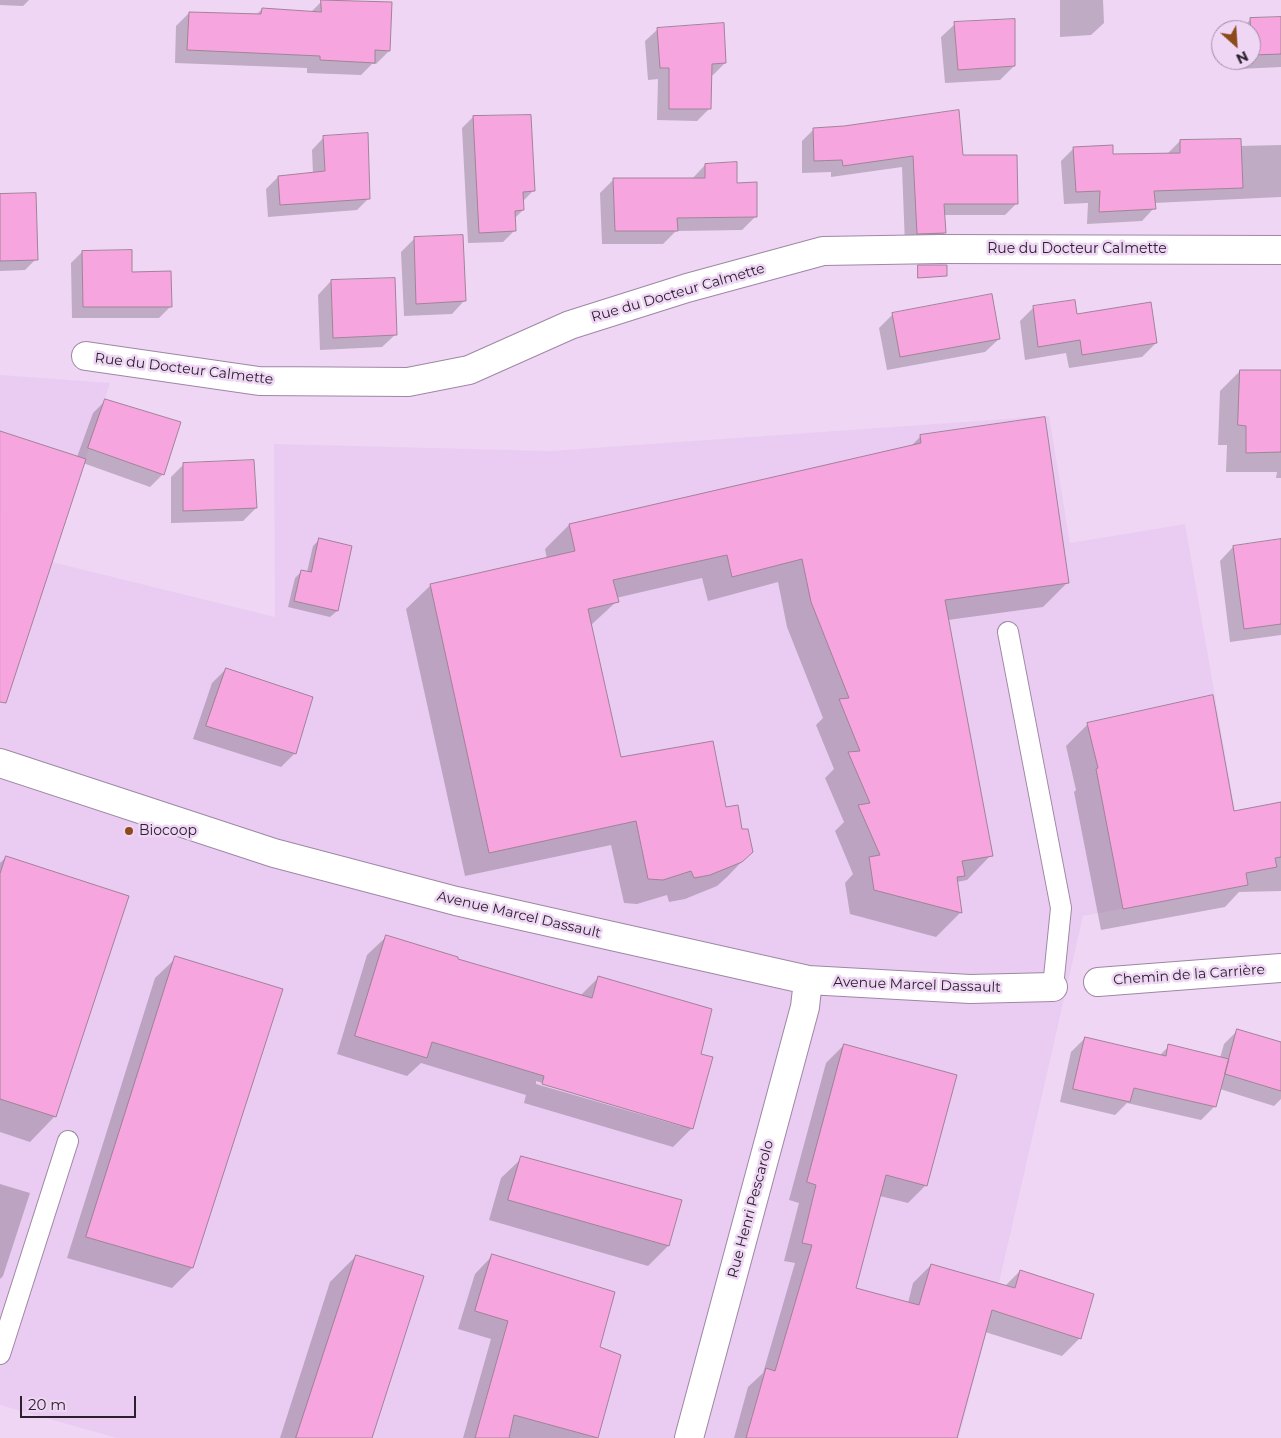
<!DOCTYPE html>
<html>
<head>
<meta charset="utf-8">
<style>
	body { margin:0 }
	#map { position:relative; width:1281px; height:1438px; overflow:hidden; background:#efd6f5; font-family:Montserrat,sans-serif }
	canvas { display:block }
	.north { position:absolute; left:1211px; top:20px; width:50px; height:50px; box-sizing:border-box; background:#efd6f5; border:1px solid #a08ea5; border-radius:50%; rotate:154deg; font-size:14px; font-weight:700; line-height:20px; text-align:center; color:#2a212c }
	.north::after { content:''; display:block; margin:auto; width:18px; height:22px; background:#8d4a1b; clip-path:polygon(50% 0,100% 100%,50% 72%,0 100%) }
	.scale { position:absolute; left:20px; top:1396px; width:116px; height:22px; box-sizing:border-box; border:2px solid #2a212c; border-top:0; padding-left:6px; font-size:15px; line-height:18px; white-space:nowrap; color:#2a212c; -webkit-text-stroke:4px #efd6f5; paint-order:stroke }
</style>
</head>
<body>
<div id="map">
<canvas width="1281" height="1438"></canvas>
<div class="north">N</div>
<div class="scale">20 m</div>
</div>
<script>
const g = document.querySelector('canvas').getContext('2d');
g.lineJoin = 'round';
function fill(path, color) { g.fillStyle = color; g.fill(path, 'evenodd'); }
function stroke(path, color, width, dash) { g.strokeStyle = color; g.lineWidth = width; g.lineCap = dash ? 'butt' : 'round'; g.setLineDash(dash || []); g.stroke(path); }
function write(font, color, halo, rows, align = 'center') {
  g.font = font + ' Montserrat,sans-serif'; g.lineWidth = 5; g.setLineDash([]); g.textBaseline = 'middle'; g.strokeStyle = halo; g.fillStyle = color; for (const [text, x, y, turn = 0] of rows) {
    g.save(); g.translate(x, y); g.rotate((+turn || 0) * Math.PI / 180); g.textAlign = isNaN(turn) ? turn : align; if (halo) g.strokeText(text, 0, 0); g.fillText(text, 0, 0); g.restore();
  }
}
fill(new Path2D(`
	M 0,375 L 110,383 L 52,562 L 275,617 L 274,444 L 551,451 L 1049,416 L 1070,543 L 1185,524 L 1248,885 L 1083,916 L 999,1283 L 959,1438 L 117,1438 L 0,1405 Z`), '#eaccf2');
fill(new Path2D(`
	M 0,0 L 29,0 L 23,6 L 0,5 Z
	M 1060,0 L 1103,0 L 1104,23 L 1091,35 L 1060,37 Z
	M 322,1 L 389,51 L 376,64 L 372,64 L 361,75 L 307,73 L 307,68 L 175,63 L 176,26 L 189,13 L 256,15 L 262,9 L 311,12 Z
	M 1281,18 L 1281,67 L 1239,69 L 1239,60 L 1251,60 L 1251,30 L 1240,30 L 1251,19 Z
	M 955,24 L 1014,66 L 1000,80 L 945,83 L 941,37 Z
	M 658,29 L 725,63 L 713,75 L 710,75 L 709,109 L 697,121 L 657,120 L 658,79 L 648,80 L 645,41 Z
	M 473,117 L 534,190 L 522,202 L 523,210 L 514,219 L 514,231 L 503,242 L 468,243 L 462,128 Z
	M 814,129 L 962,156 L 1017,203 L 1005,215 L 944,215 L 944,233 L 932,245 L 905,245 L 902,167 L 831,177 L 831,172 L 802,173 L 802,141 Z
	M 324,137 L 369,198 L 357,210 L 268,217 L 266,189 L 278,177 L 313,174 L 312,150 Z
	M 1180,141 L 1240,146 L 1281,145 L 1281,197 L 1154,203 L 1154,208 L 1142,221 L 1087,224 L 1088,203 L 1064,204 L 1061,161 L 1074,148 L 1112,155 L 1167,154 Z
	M 705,165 L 736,184 L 756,216 L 742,230 L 676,231 L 663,244 L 602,244 L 600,193 L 614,179 L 692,179 Z
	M 0,195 L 36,259 L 25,270 L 0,271 Z
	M 414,239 L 464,301 L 452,314 L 404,316 L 401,252 Z
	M 82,252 L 131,274 L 171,306 L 159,318 L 72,318 L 71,263 Z
	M 331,281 L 396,334 L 382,347 L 320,350 L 318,295 Z
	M 1033,308 L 1076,315 L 1156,343 L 1142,357 L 1069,368 L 1066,353 L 1025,360 L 1020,321 Z
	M 893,314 L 999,339 L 985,352 L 887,370 L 879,328 Z
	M 1240,371 L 1281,371 L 1281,478 L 1276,478 L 1277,472 L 1226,472 L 1227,445 L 1218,445 L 1220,391 Z
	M 106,400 L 163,474 L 150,487 L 83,463 L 0,689 L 0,436 L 77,457 L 93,413 Z
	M 921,436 L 1068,582 L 1043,607 L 948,620 L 991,855 L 967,880 L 957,882 L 960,913 L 936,937 L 850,914 L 845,883 L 853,874 L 835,831 L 844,822 L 825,778 L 834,769 L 816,725 L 823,718 L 787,627 L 778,582 L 708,601 L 702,578 L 616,598 L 617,601 L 590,626 L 620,759 L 725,808 L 741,831 L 751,852 L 727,877 L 717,886 L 685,899 L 669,902 L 667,895 L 637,904 L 624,903 L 611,845 L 465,876 L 406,609 L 431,585 L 547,559 L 545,549 L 569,525 L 910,447 Z
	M 184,464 L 256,508 L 243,521 L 171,523 L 171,477 Z
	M 320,539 L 351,547 L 337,611 L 330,617 L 288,607 L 295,578 L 302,571 L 307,572 L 313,546 Z
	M 1281,541 L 1281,635 L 1230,642 L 1220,561 L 1233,547 Z
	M 226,669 L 295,753 L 281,767 L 193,739 L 212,683 Z
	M 1088,724 L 1233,813 L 1281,804 L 1281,891 L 1239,892 L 1225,907 L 1101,930 L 1074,792 L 1076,790 L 1066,746 Z
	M 6,857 L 55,1116 L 30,1142 L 0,1132 L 0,863 Z
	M 386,937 L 456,960 L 580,996 L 598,978 L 699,1055 L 692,1128 L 673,1147 L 524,1103 L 526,1095 L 421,1063 L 407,1076 L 337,1054 L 367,955 ZM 536,1081 L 681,1124 L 681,1126 L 536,1084 Z
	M 176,958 L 192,1268 L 172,1288 L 67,1258 L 155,978 Z
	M 1238,1030 L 1281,1043 L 1281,1099 L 1274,1106 L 1220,1089 L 1215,1106 L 1201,1120 L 1127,1103 L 1115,1115 L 1060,1102 L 1071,1052 L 1085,1038 L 1159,1056 L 1169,1046 L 1220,1058 L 1224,1044 Z
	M 844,1045 L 926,1185 L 908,1203 L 880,1196 L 854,1288 L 908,1303 L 913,1283 L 931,1265 L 1005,1286 L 1020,1271 L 1080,1338 L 1062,1356 L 985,1332 L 956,1438 L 734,1438 L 748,1387 L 763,1373 L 795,1263 L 784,1261 L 799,1203 L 789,1200 L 826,1063 Z
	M 522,1158 L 668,1246 L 648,1266 L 489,1220 L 501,1178 Z
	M 0,1184 L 30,1193 L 3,1276 L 0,1279 Z
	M 356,1256 L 371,1438 L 280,1438 L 330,1282 Z
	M 492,1256 L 598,1348 L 620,1356 L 596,1438 L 463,1438 L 491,1339 L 458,1329 L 475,1274 Z`), '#0003');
const building = new Path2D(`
	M 321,0 L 392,2 L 390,51 L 375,50 L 375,63 L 320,60 L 320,56 L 187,50 L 189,12 L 261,14 L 262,8 L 321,12 Z
	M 1281,17 L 1281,54 L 1252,55 L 1250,18 Z
	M 1015,19 L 1015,66 L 958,70 L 954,22 Z
	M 724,23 L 726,63 L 712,64 L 711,109 L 669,109 L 669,68 L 660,68 L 657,28 Z
	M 959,110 L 963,155 L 1017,155 L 1018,204 L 944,204 L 946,233 L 917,234 L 913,156 L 843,166 L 842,160 L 814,161 L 813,128 L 844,126 Z
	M 531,115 L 535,191 L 523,192 L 524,210 L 515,211 L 516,231 L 479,233 L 473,116 Z
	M 368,133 L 370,199 L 280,205 L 278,176 L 325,171 L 323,136 Z
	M 1241,139 L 1243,188 L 1154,191 L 1156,209 L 1099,212 L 1100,191 L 1076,192 L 1073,147 L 1113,145 L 1113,154 L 1180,153 L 1180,140 Z
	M 737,162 L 737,183 L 757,182 L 757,217 L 677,218 L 678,231 L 615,231 L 613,178 L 705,178 L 705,164 Z
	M 36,193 L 38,260 L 0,261 L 0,194 Z
	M 463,235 L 466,301 L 416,304 L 414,237 Z
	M 132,250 L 132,272 L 171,271 L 172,307 L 83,307 L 82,251 Z
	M 918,265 L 947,265 L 947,276 L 918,278 Z
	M 395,278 L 397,335 L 333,338 L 331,280 Z
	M 992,294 L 1000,339 L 900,357 L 892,313 Z
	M 1075,300 L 1077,314 L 1151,302 L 1157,343 L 1082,355 L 1080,340 L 1038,347 L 1033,306 Z
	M 1240,370 L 1281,370 L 1281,452 L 1246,453 L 1246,426 L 1238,425 Z
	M 105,399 L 181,422 L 164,475 L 88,448 Z
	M 1045,417 L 1069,583 L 945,600 L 993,856 L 962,861 L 965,876 L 957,877 L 962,913 L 874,890 L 869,857 L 880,855 L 858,805 L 870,803 L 848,752 L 860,751 L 839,699 L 849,698 L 811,602 L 802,559 L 732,577 L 727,555 L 613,580 L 619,602 L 588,609 L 621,757 L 713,741 L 726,807 L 738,805 L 742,829 L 748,829 L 753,852 L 742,862 L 710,875 L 694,878 L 691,871 L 663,880 L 648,879 L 636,821 L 489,853 L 430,584 L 575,551 L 569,524 L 921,443 L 920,435 Z
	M 0,431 L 86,459 L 6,703 L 0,702 Z
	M 254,460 L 257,508 L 183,511 L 183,463 Z
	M 319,538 L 352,546 L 338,611 L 294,601 L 301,570 L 311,572 Z
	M 1281,539 L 1281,624 L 1244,629 L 1233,546 Z
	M 226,668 L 313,697 L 296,754 L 206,726 Z
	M 1213,695 L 1234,811 L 1281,802 L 1281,857 L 1275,858 L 1277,867 L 1246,873 L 1248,885 L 1123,909 L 1096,769 L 1098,768 L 1087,723 Z
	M 6,856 L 129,896 L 56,1117 L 0,1099 L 0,874 Z
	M 386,935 L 458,957 L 458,959 L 592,998 L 598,976 L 712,1009 L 701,1054 L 713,1057 L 693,1129 L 542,1084 L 544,1076 L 432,1042 L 427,1058 L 355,1036 Z
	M 175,956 L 283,989 L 193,1268 L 86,1237 Z
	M 1237,1029 L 1281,1042 L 1281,1091 L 1225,1074 Z
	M 1085,1037 L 1166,1056 L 1168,1044 L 1229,1059 L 1216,1107 L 1134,1088 L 1130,1102 L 1073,1089 Z
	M 844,1044 L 957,1075 L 927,1186 L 886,1175 L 856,1288 L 919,1305 L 931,1264 L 1015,1288 L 1020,1270 L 1094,1294 L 1081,1339 L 992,1310 L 957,1438 L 746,1438 L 766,1368 L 775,1371 L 812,1245 L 802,1243 L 816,1185 L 807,1182 Z
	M 521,1156 L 682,1200 L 669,1246 L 508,1200 Z
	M 492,1254 L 615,1292 L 600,1347 L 621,1355 L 598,1438 L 514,1415 L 509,1438 L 475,1438 L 508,1321 L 475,1311 Z
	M 356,1255 L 424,1276 L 372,1438 L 296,1438 Z`);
fill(building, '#f7a5df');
stroke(building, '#a28298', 1);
const lane = new Path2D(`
	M 1008,632 L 1061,908 L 1053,987
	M 0,1354 L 68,1141`);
const street = new Path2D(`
	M 86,356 L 259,381 L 408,382 L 469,370 L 570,325 L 687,288 L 823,251 L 941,249 L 1281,250
	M 0,763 L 274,853 L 456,901 L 808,980 L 970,989 L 1053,987
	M 1098,982 L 1281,968
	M 689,1438 L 805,1007 L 808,980`);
stroke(lane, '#9e87a4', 22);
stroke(street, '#9e87a4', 30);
stroke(lane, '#fff', 20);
stroke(street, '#fff', 28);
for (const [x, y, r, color] of [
	[129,831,5,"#8d4a1b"]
]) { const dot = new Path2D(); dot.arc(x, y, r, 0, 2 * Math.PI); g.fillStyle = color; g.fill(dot); stroke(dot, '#efd6f5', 2); }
write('14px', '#2a212c', '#efd6f5', [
	["Rue du Docteur Calmette",1077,249],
	["Rue du Docteur Calmette",678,293,-16],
	["Rue du Docteur Calmette",184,369,7],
	["Avenue Marcel Dassault",519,915,13],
	["Chemin de la Carrière",1189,975,-4],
	["Avenue Marcel Dassault",917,985,2],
	["Rue Henri Pescarolo",751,1209,-75]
]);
write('14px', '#2a212c', '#efd6f5', [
	["Biocoop",139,831]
], 'left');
</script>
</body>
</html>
